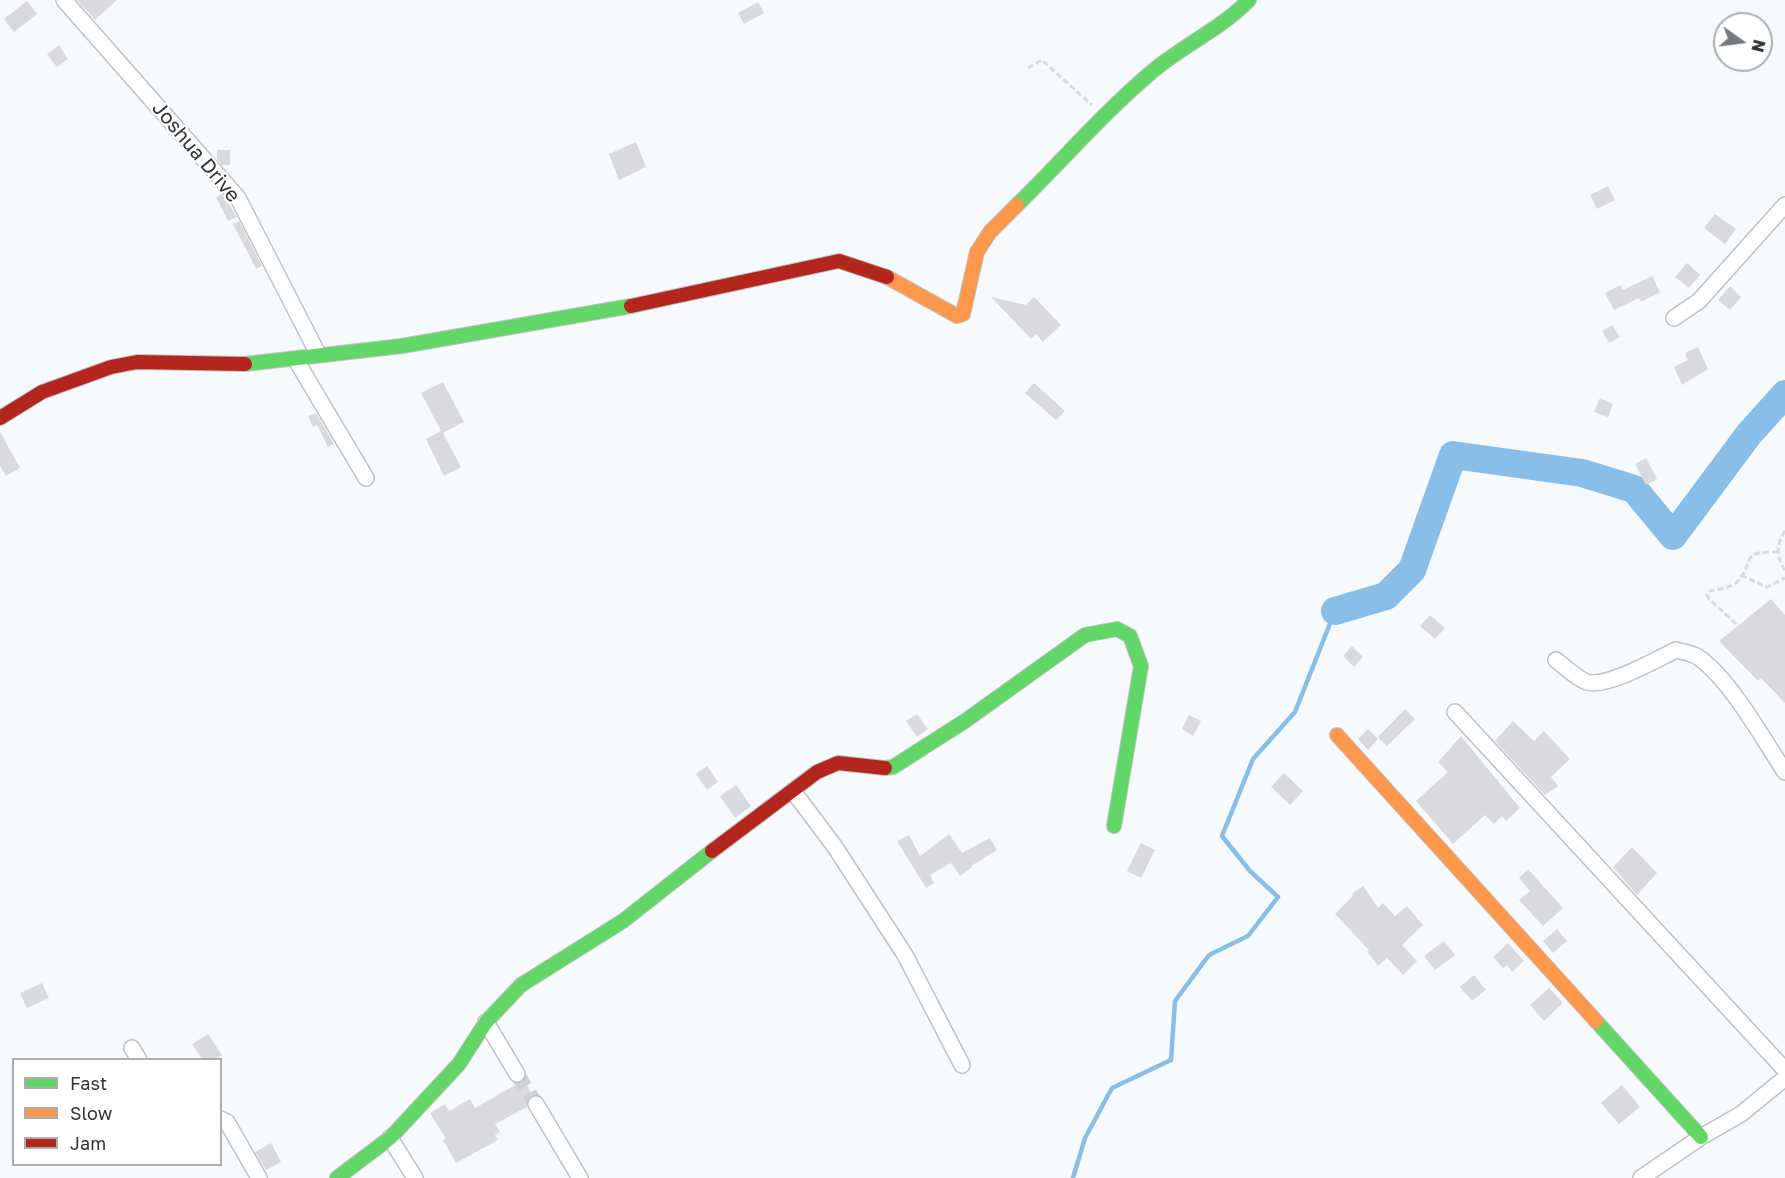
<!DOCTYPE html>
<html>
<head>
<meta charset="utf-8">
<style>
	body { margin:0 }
	#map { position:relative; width:1785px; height:1178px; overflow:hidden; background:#f7fafc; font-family:"Golos Text",sans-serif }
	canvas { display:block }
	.legend { position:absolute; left:12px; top:1058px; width:210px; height:108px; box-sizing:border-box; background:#fff; border:2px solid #acaeaf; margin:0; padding:8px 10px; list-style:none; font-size:18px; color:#303437 }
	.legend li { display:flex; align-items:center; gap:12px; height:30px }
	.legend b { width:30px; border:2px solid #acaeaf }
	.north { position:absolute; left:1713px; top:12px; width:60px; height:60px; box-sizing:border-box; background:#fff; border:2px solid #acaeaf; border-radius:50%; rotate:104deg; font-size:16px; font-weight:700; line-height:24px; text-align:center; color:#303437 }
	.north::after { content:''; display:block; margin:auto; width:21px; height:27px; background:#76797c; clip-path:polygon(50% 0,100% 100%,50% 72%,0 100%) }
</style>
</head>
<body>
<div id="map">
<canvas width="1785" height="1178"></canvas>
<ul class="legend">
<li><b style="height:8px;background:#63d668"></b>Fast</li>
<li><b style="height:8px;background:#ff974d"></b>Slow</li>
<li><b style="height:8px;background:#b3261e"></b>Jam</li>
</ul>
<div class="north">N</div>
</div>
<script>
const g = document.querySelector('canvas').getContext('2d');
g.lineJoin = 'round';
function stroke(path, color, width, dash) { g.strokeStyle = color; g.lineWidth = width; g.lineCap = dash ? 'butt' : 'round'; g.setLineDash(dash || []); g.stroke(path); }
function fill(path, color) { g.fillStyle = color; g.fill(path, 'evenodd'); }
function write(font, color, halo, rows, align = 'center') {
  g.font = font + ' "Golos Text",sans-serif'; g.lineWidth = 4.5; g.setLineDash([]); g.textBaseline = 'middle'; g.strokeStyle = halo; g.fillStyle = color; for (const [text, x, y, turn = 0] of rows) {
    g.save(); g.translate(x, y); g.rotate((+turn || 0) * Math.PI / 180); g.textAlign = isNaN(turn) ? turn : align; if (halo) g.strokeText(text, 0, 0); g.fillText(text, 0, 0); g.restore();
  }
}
stroke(new Path2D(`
	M 1073,1178 L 1085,1138 L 1112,1088 L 1171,1060 L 1175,1001 L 1209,955 L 1248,936 L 1278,897 L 1250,871 L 1222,836 L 1253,759 L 1295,712 L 1335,611`), '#88bee8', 4.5);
stroke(new Path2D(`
	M 1335,611 L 1386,596 L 1412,570 L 1453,455 L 1582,473 L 1634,489 L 1673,536 L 1749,434 L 1785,394`), '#88bee8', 28);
fill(new Path2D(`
	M 77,0 L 117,0 L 95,20 Z
	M 27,1 L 37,14 L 14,32 L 4,19 Z
	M 758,2 L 764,13 L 744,24 L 738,13 Z
	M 59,45 L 68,59 L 57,67 L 47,54 Z
	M 636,142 L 646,167 L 619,180 L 609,154 Z
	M 217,150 L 230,150 L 230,165 L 222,165 L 217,159 Z
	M 1608,186 L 1615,200 L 1597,209 L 1590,195 Z
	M 222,194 L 237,217 L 228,221 L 216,197 Z
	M 1715,214 L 1736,229 L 1725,244 L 1704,228 Z
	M 239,221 L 262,266 L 256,269 L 233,224 Z
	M 1687,263 L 1700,275 L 1689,288 L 1675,277 Z
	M 1652,276 L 1660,292 L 1641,302 L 1639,298 L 1614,310 L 1605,293 L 1620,285 L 1623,290 Z
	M 1730,286 L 1741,297 L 1730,310 L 1718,300 Z
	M 991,297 L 1026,305 L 1034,297 L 1061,325 L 1043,342 L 1036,334 L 1031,339 Z
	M 1612,325 L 1620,337 L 1609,343 L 1602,331 Z
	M 1698,347 L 1708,369 L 1682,385 L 1674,367 L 1688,360 L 1685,353 Z
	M 443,382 L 464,422 L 443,433 L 461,467 L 444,476 L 426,439 L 441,431 L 421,393 Z
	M 1034,383 L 1065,411 L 1056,420 L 1025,393 Z
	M 1600,398 L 1613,404 L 1608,417 L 1594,412 Z
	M 316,413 L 334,444 L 328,447 L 317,425 L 313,427 L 308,416 Z
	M 0,432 L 20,468 L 6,476 L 0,466 Z
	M 1646,458 L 1657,479 L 1646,485 L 1635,464 Z
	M 1771,599 L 1785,615 L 1785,703 L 1761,678 L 1758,681 L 1719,641 Z
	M 1430,615 L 1445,628 L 1435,639 L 1420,626 Z
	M 1352,646 L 1363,657 L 1354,667 L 1343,656 Z
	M 1405,709 L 1415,719 L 1387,746 L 1378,737 Z
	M 917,714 L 928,729 L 917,737 L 906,721 Z
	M 1189,715 L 1201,721 L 1193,736 L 1182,729 Z
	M 1513,721 L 1534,741 L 1544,731 L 1570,759 L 1551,777 L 1558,786 L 1545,795 L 1495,741 Z
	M 1368,729 L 1378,739 L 1368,750 L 1358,739 Z
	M 1461,736 L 1520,808 L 1506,821 L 1502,816 L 1494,824 L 1485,815 L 1453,844 L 1416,801 L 1448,772 L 1438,762 Z
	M 707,766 L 718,782 L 707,790 L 696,774 Z
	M 1284,773 L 1303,791 L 1290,805 L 1271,787 Z
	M 736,785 L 751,806 L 735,818 L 720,796 Z
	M 949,834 L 962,853 L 990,838 L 997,850 L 971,866 L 972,867 L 960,876 L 951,863 L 930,875 L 934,883 L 926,888 L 897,841 L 909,835 L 920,856 Z
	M 1141,843 L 1155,850 L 1141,878 L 1127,871 Z
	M 1632,847 L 1657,873 L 1637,895 L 1613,867 Z
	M 1528,869 L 1563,908 L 1543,926 L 1519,900 L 1530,891 L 1519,878 Z
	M 1363,886 L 1378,908 L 1383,903 L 1395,916 L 1407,906 L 1423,925 L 1402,945 L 1417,961 L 1403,975 L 1387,958 L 1378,966 L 1367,952 L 1369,950 L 1335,914 L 1353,896 L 1352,894 Z
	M 1557,929 L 1567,941 L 1553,953 L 1543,941 Z
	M 1444,941 L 1455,955 L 1435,970 L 1424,956 Z
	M 1508,943 L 1524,961 L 1512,972 L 1507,965 L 1503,968 L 1493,957 Z
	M 1474,975 L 1486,990 L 1472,1001 L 1460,987 Z
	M 42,983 L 49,998 L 27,1008 L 20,993 Z
	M 1549,988 L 1563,1003 L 1544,1021 L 1530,1005 Z
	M 208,1034 L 222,1055 L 215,1059 L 202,1059 L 192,1044 Z
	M 524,1080 L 533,1095 L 528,1099 L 527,1107 L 495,1124 L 500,1132 L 495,1135 L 498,1140 L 456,1163 L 443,1140 L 446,1139 L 430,1113 L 445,1104 L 449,1111 L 470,1099 L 475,1108 Z
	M 1622,1085 L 1640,1107 L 1619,1124 L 1601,1103 Z
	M 271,1143 L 281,1162 L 266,1170 L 255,1152 Z`), '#dadadc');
stroke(new Path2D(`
	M 517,1074 L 536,1104`), '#cfd2d5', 15, [15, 8]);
const street = new Path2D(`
	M 64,0 L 238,198 L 318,354
	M 1674,318 L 1699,301 L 1785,205
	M 296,360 L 366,478
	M 1556,660 C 1565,667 1576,678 1587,682 C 1607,688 1657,659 1676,650 C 1682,652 1692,653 1698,657 C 1730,679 1763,739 1785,772
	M 1455,712 L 1785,1070
	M 793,791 L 835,847 L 905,955 L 962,1065
	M 486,1022 L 517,1074
	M 132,1048 L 139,1060
	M 536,1104 L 580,1178
	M 220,1119 L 227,1122 L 259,1178
	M 390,1138 L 415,1178
	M 1641,1178 L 1701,1137 L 1741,1114 L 1785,1078`);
const fast = new Path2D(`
	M 1017,205 C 1062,161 1105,111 1154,70 C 1184,45 1222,28 1249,0
	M 245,364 L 402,346 L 631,306
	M 885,768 L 893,767 L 965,721 L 1085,635 L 1117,629 L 1130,636 L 1141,666 L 1114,826
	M 1596,1021 L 1701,1137
	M 337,1178 L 390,1138 L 459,1064 L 486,1022 L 521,985 L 623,921 L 712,851`);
const slow = new Path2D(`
	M 887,277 L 957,316 L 963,314 L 977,252 L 990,232 L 1017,205
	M 1337,735 L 1596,1021`);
const jam = new Path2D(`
	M 631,306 L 839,261 L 887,277
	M 0,418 L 42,392 L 111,367 L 137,362 L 245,364
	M 712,851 L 817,772 L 838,763 L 885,768`);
stroke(street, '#bfc2c5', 18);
stroke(fast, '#bfc2c5', 16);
stroke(slow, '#bfc2c5', 16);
stroke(jam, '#bfc2c5', 16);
stroke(new Path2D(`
	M 1028,68 L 1042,60 L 1092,105
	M 1785,531 C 1776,545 1776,556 1785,571
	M 1741,575 L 1767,587 L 1785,578
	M 1736,624 L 1709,599 L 1707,595 L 1710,591 C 1719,589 1731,588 1738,581 C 1755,562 1739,551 1777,552`), '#d9dbdc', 3, [6, 3]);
stroke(street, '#fefeff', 15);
stroke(fast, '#63d668', 14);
stroke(slow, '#ff974d', 14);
stroke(jam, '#b3261e', 14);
write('20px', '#303437', '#fff', [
	["Joshua Drive",196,152,50]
]);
</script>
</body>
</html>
